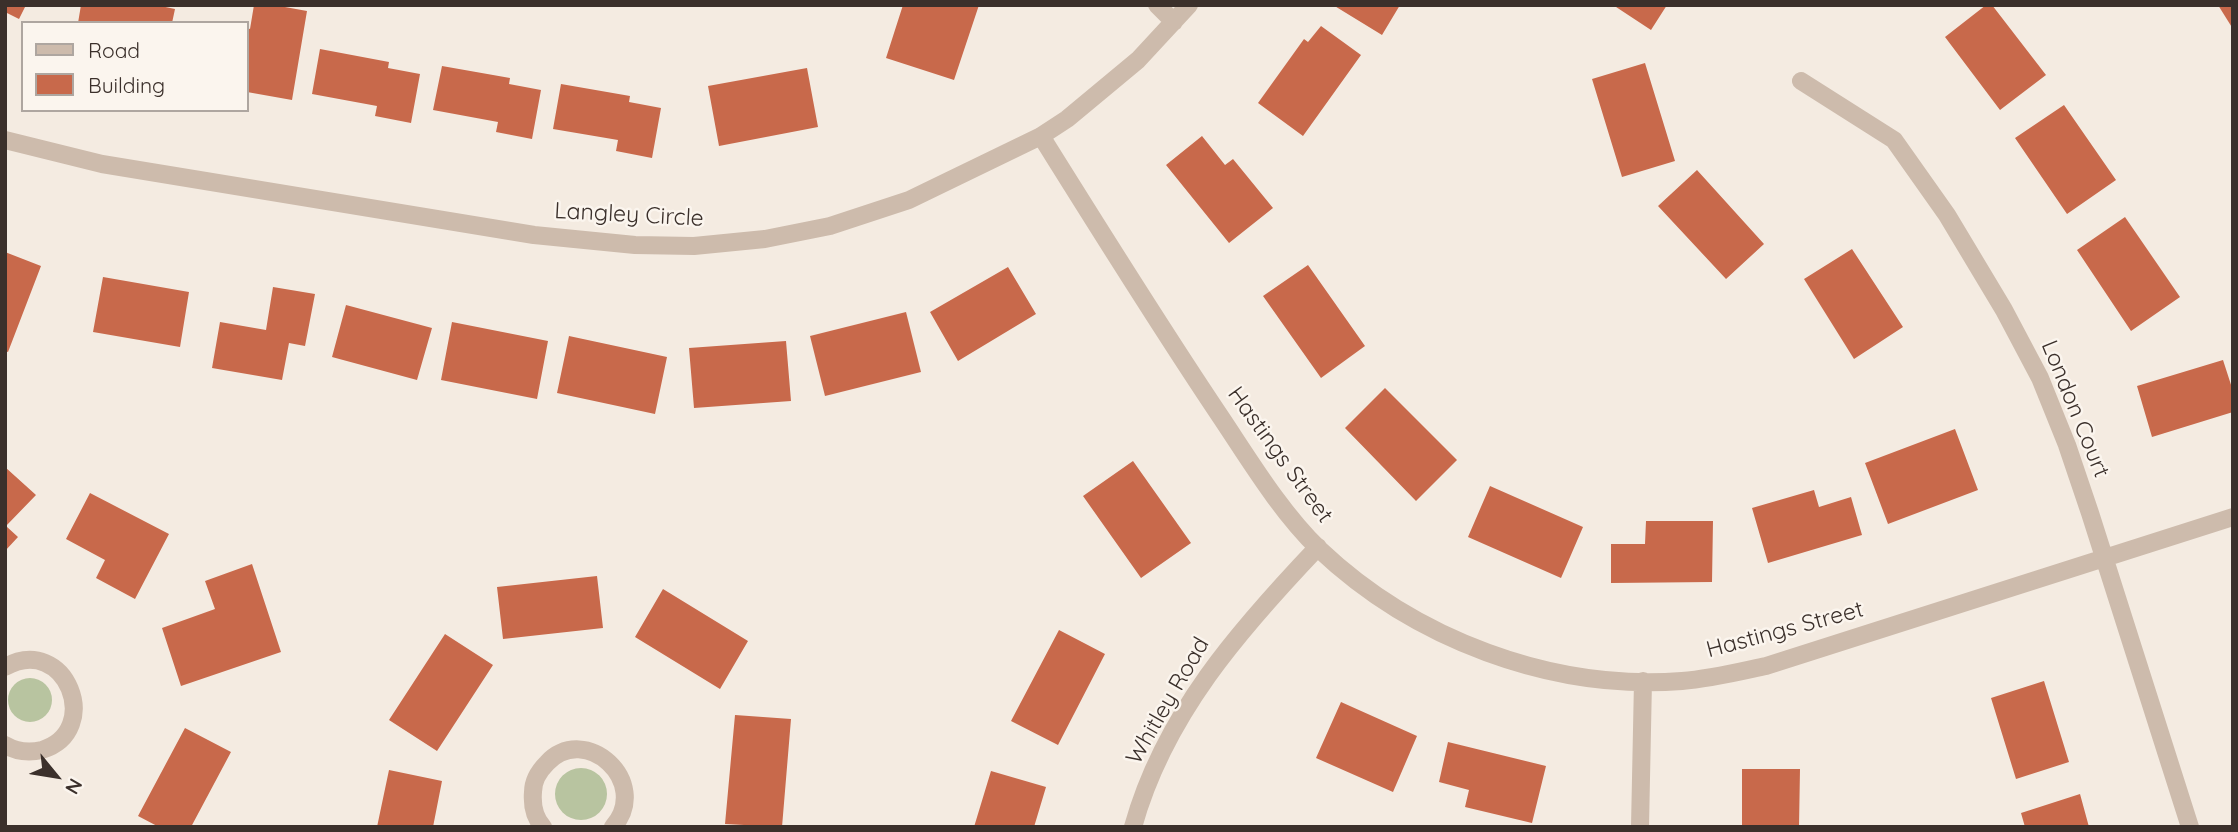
<!DOCTYPE html>
<html>
<head>
<meta charset="utf-8">
<style>
	body { margin:0 }
	#map { position:relative; width:2238px; height:832px; overflow:hidden; background:#f4ebe1; font-family:Quicksand,sans-serif }
	canvas { display:block }
	.frame { position:absolute; inset:0; border:7px solid #3b302b; pointer-events:none }
	.legend { position:absolute; left:21px; top:21px; width:228px; height:91px; box-sizing:border-box; background:#fbf5ee; border:2px solid #aea6a0; margin:0; padding:9px 12px; list-style:none; font-size:21px; color:#3b302b }
	.legend li { display:flex; align-items:center; gap:14px; height:35px }
	.legend b { width:35px; border:2px solid #aea6a0 }
	.north { position:absolute; left:21px; top:741px; width:70px; height:70px; -webkit-text-stroke:5px #fbf5ee; paint-order:stroke; rotate:120deg; font-size:19px; font-weight:700; line-height:28px; text-align:center; color:#3b302b }
	.north::after { content:''; display:block; margin:auto; width:24px; height:32px; background:#3b302b; clip-path:polygon(50% 0,100% 100%,50% 72%,0 100%) }
</style>
</head>
<body>
<div id="map">
<canvas width="2238" height="832"></canvas>
<div class="frame"></div>
<ul class="legend">
<li><b style="height:9px;background:#cdbbac"></b>Road</li>
<li><b style="height:19px;background:#c8694b"></b>Building</li>
</ul>
<div class="north">N</div>
</div>
<script>
const g = document.querySelector('canvas').getContext('2d');
g.lineJoin = 'round';
function fill(path, color) { g.fillStyle = color; g.fill(path, 'evenodd'); }
function stroke(path, color, width, dash) { g.strokeStyle = color; g.lineWidth = width; g.lineCap = dash ? 'butt' : 'round'; g.setLineDash(dash || []); g.stroke(path); }
function write(font, color, halo, rows, align = 'center') {
  g.font = font + ' Quicksand,sans-serif'; g.lineWidth = 5; g.setLineDash([]); g.textBaseline = 'middle'; g.strokeStyle = halo; g.fillStyle = color; for (const [text, x, y, turn = 0] of rows) {
    g.save(); g.translate(x, y); g.rotate((+turn || 0) * Math.PI / 180); g.textAlign = isNaN(turn) ? turn : align; if (halo) g.strokeText(text, 0, 0); g.fillText(text, 0, 0); g.restore();
  }
}
fill(new Path2D(`
	M8 700a22 22 0 1 1 44 0a22 22 0 1 1-44 0Z
	M555 794a26 26 0 1 1 52 0a26 26 0 1 1-52 0Z`), '#b8c4a0');
fill(new Path2D(`
	M 5,5 L 26,5 L 19,19 L 5,12 Z
	M 81,5 L 156,5 L 175,9 L 172,23 L 78,23 Z
	M 254,5 L 274,5 L 307,11 L 292,100 L 247,92 L 247,28 L 250,29 Z
	M 903,5 L 979,5 L 954,80 L 886,58 Z
	M 1333,5 L 1400,5 L 1382,35 Z
	M 1613,5 L 1667,5 L 1651,30 Z
	M 1986,5 L 1992,5 L 2046,75 L 2000,110 L 1945,37 Z
	M 2218,5 L 2233,5 L 2233,29 Z
	M 1321,26 L 1361,55 L 1303,136 L 1258,103 L 1304,39 L 1308,42 Z
	M 320,49 L 389,62 L 388,68 L 420,74 L 411,123 L 375,116 L 377,106 L 312,94 Z
	M 1645,63 L 1675,161 L 1622,177 L 1592,79 Z
	M 442,66 L 510,78 L 509,84 L 541,90 L 532,139 L 496,132 L 498,122 L 433,110 Z
	M 807,68 L 818,127 L 719,146 L 708,86 Z
	M 561,84 L 630,96 L 629,102 L 661,108 L 652,158 L 616,151 L 618,140 L 553,129 Z
	M 2064,105 L 2116,180 L 2067,214 L 2015,138 Z
	M 1202,136 L 1225,165 L 1233,159 L 1273,208 L 1229,243 L 1166,165 Z
	M 1697,170 L 1764,244 L 1726,279 L 1658,206 Z
	M 2125,217 L 2180,297 L 2131,331 L 2077,250 Z
	M 1852,249 L 1903,327 L 1854,359 L 1804,279 Z
	M 5,252 L 41,266 L 8,352 L 5,351 Z
	M 1308,265 L 1365,346 L 1321,378 L 1263,296 Z
	M 1008,267 L 1036,314 L 958,361 L 930,312 Z
	M 103,277 L 189,292 L 180,347 L 93,332 Z
	M 273,287 L 315,294 L 305,346 L 289,343 L 282,380 L 212,368 L 220,322 L 266,330 Z
	M 346,305 L 432,328 L 417,380 L 332,357 Z
	M 906,312 L 921,372 L 825,396 L 810,336 Z
	M 452,322 L 548,341 L 537,399 L 441,380 Z
	M 569,336 L 667,357 L 655,414 L 557,393 Z
	M 786,341 L 791,401 L 694,408 L 689,348 Z
	M 2223,360 L 2233,391 L 2233,412 L 2152,437 L 2137,386 Z
	M 1385,388 L 1457,460 L 1416,501 L 1345,428 Z
	M 1955,429 L 1978,490 L 1888,524 L 1865,463 Z
	M 1133,461 L 1191,543 L 1141,578 L 1083,496 Z
	M 5,467 L 36,495 L 6,526 L 18,537 L 5,551 Z
	M 1490,486 L 1583,527 L 1561,578 L 1468,537 Z
	M 1814,490 L 1819,507 L 1851,497 L 1862,535 L 1768,563 L 1752,508 Z
	M 90,493 L 169,534 L 135,599 L 96,578 L 105,560 L 66,539 Z
	M 1646,521 L 1713,521 L 1712,582 L 1611,583 L 1611,544 L 1645,544 Z
	M 252,564 L 281,652 L 181,686 L 162,628 L 215,609 L 205,581 Z
	M 597,576 L 603,628 L 503,639 L 497,587 Z
	M 663,589 L 748,641 L 720,689 L 635,637 Z
	M 1059,630 L 1105,654 L 1058,745 L 1011,721 Z
	M 445,634 L 493,665 L 437,751 L 389,720 Z
	M 2044,681 L 2069,762 L 2016,779 L 1991,698 Z
	M 1341,702 L 1417,736 L 1393,792 L 1316,758 Z
	M 735,715 L 791,719 L 782,827 L 725,824 Z
	M 185,728 L 231,752 L 191,827 L 159,827 L 138,816 Z
	M 1448,742 L 1546,766 L 1532,823 L 1465,807 L 1469,790 L 1439,782 Z
	M 1742,769 L 1800,769 L 1799,827 L 1742,827 Z
	M 389,770 L 442,781 L 433,827 L 377,827 Z
	M 991,771 L 1046,787 L 1034,827 L 974,827 Z
	M 2080,794 L 2089,827 L 2025,827 L 2021,813 Z`), '#c8694b');
stroke(new Path2D(`
	M 1157,5 L 1174,22
	M 1801,81 L 1894,140 L 1947,215 L 2004,310 L 2040,378 L 2067,445 L 2090,513 L 2190,827
	M 1041,136 C 1099,229 1157,322 1218,413 C 1249,459 1279,510 1319,549 C 1414,639 1551,691 1682,681 C 1710,679 1738,672 1766,666 L 2233,517
	M 5,140 L 102,164 L 534,235 L 635,245 L 694,246 L 765,239 L 830,226 L 909,200 L 1041,136 L 1067,119 L 1138,60 L 1189,5
	M 5,667 C 66,633 104,731 42,750 C 29,753 17,752 5,745
	M 543,827 C 534,817 532,804 533,792 C 533,780 539,771 547,763 C 585,722 652,782 613,827
	M 1133,827 C 1164,715 1240,629 1318,547
	M 1640,827 L 1643,681`), '#cdbbac', 18);
write('23px', '#3b302b', '#fbf5ee', [
	["Langley Circle",629,215,3],
	["London Court",2075,409,68],
	["Hastings Street",1280,455,54],
	["Hastings Street",1785,630,-15],
	["Whitley Road",1168,701,-60]
]);
</script>
</body>
</html>
